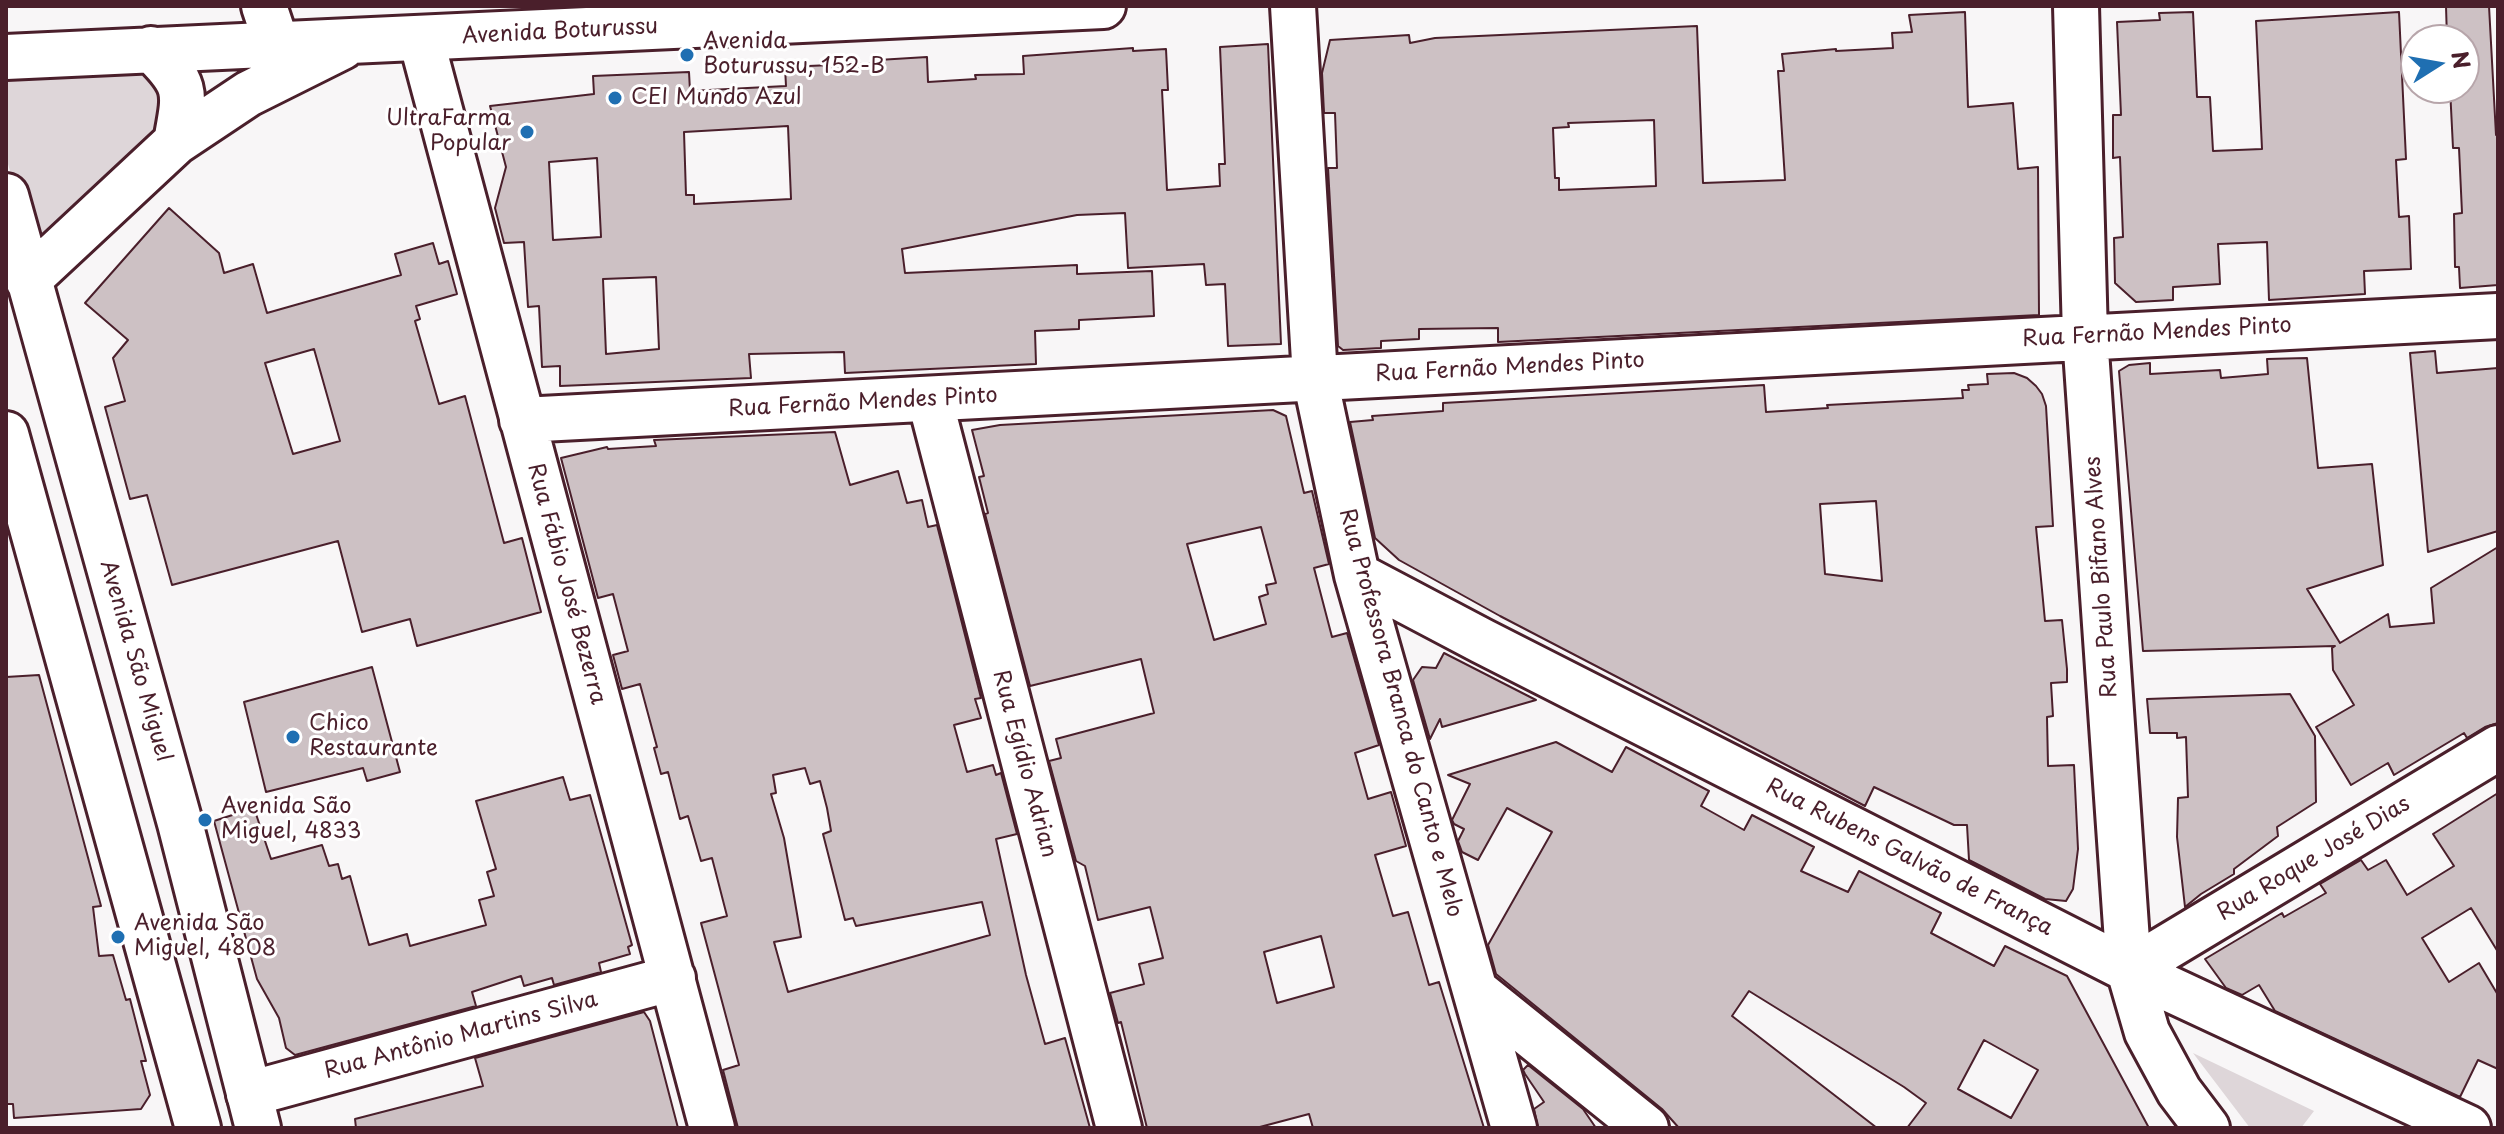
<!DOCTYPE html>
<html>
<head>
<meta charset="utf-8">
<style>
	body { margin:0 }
	#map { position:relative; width:2504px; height:1134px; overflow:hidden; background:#f8f6f7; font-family:"Playpen Sans",sans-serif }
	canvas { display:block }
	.frame { position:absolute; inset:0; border:8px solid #4a1f2b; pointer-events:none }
	.north { position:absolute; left:2400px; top:24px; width:80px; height:80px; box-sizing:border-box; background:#fff; border:2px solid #b7a5aa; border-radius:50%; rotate:79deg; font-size:22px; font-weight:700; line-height:32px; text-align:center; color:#4a1f2b }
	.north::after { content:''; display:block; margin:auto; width:28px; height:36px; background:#1f6fb2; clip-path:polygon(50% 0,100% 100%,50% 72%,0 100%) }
</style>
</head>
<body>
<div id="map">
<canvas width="2504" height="1134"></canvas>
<div class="frame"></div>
<div class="north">N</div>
</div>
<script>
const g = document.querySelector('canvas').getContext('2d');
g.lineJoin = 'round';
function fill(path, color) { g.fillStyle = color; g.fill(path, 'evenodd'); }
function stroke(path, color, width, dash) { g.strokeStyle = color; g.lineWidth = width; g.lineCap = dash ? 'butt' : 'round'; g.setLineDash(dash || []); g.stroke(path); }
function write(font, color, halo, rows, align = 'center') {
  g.font = font + ' "Playpen Sans",sans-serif'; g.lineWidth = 6; g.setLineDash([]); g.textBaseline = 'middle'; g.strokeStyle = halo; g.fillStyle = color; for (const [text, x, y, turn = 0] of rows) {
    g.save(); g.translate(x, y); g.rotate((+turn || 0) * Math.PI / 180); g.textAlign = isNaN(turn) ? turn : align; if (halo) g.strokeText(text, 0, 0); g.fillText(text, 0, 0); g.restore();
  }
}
fill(new Path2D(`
	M 152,56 L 171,126 L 36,262 L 6,157 L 6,68 Z
	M 2193,1053 L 2314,1111 L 2301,1128 L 2250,1128 Z`), '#ded6d9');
const building = new Path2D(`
	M 2446,6 L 2489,6 L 2496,135 L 2498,135 L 2498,285 L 2460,288 L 2459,267 L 2455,267 L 2454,214 L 2462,213 L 2459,148 L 2453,148 L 2450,88 L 2464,88 L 2464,40 L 2447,40 Z
	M 1965,12 L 1968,107 L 2013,103 L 2018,169 L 2038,167 L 2039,315 L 1498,342 L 1498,328 L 1419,329 L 1419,339 L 1381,341 L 1381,348 L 1343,350 L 1338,346 L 1328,168 L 1337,168 L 1335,113 L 1324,113 L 1322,73 L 1330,40 L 1409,35 L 1410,43 L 1435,38 L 1697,26 L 1703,183 L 1785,180 L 1778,71 L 1784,71 L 1782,54 L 1836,49 L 1836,51 L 1893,48 L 1892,33 L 1912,32 L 1909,15 ZM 1654,120 L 1656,186 L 1559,190 L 1559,178 L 1555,178 L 1553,128 L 1569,127 L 1568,123 Z
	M 2193,12 L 2197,97 L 2210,97 L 2213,151 L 2262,149 L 2256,21 L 2399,12 L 2406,159 L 2396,160 L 2399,217 L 2409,216 L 2411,269 L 2364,271 L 2365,294 L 2269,300 L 2267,242 L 2218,244 L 2220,284 L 2173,287 L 2173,300 L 2136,302 L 2115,283 L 2114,238 L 2123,237 L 2120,157 L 2113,158 L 2113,115 L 2121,115 L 2117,22 L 2160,20 L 2159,13 Z
	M 1268,44 L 1281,344 L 1228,346 L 1225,284 L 1206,285 L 1204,264 L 1128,268 L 1125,213 L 1077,215 L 902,249 L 905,273 L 1077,265 L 1077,274 L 1152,271 L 1154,316 L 1079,320 L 1079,329 L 1035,331 L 1036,364 L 845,373 L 844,352 L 749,354 L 751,378 L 560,386 L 560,366 L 542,367 L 539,306 L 528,307 L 524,242 L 504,243 L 495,208 L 506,167 L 490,106 L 594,94 L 593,76 L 689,72 L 690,91 L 786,86 L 785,67 L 878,63 L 878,60 L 927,57 L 928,82 L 976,79 L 975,75 L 1024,74 L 1023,56 L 1133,48 L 1133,51 L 1166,49 L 1168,90 L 1162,90 L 1167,190 L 1220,186 L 1219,164 L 1225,164 L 1220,47 ZM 788,126 L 791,199 L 694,204 L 694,195 L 686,195 L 684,132 ZM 597,158 L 601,237 L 553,240 L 549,162 ZM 656,277 L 659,349 L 606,354 L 603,279 Z
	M 169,208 L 219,253 L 224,273 L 253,264 L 267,313 L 401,275 L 395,254 L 433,243 L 439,264 L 448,261 L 457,294 L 416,306 L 420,319 L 415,321 L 439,404 L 465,396 L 504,543 L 522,538 L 541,612 L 417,646 L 410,619 L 362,632 L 338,541 L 172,585 L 147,495 L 130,499 L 105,407 L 125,401 L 113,358 L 128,340 L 85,303 ZM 314,349 L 340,441 L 293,454 L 265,363 Z
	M 2435,351 L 2437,373 L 2498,368 L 2498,531 L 2428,552 L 2410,353 Z
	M 2307,358 L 2318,468 L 2372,464 L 2383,565 L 2307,589 L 2340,643 L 2388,614 L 2390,627 L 2434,623 L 2431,588 L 2498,547 L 2498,723 L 2485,727 L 2467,738 L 2464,733 L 2394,775 L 2388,763 L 2351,785 L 2316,727 L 2354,705 L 2333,670 L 2332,648 L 2335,646 L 2143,651 L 2119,371 L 2129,365 L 2150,363 L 2150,374 L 2220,370 L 2221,378 L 2268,374 L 2267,359 Z
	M 2014,373 L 2027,378 L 2036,386 L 2042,394 L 2046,406 L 2053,526 L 2036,527 L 2045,621 L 2062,620 L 2067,669 L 2067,682 L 2051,683 L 2053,716 L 2047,717 L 2048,766 L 2074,765 L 2078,849 L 2073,889 L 2066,901 L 2045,899 L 1969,860 L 1967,825 L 1954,825 L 1874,787 L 1865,806 L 1500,616 L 1399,560 L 1375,538 L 1350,422 L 1373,420 L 1372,416 L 1443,411 L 1443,403 L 1764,385 L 1766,412 L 1828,408 L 1827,405 L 1963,398 L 1962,390 L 1969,390 L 1968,385 L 1988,384 L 1987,374 ZM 1876,501 L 1882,581 L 1825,574 L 1820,504 Z
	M 1273,410 L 1286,416 L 1304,493 L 1312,491 L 1329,564 L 1314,568 L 1332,637 L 1347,633 L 1379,745 L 1355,753 L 1368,799 L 1391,792 L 1406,846 L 1375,855 L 1393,916 L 1408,912 L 1429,985 L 1439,982 L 1484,1128 L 1313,1128 L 1309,1114 L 1256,1128 L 1147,1128 L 1121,1022 L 1118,1023 L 1110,993 L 1144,984 L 1139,964 L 1163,958 L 1150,907 L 1098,920 L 1085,866 L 1076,861 L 1049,761 L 1061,758 L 1056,739 L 1154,713 L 1141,659 L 1030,686 L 985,514 L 988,513 L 979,477 L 984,476 L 972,430 L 1000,425 ZM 1261,527 L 1276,583 L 1266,585 L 1268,594 L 1259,597 L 1266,624 L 1214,640 L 1187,544 ZM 1321,936 L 1334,987 L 1277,1003 L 1264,952 Z
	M 835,432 L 850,485 L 898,471 L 907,503 L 922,500 L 928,527 L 937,525 L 981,698 L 975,699 L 981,718 L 954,725 L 967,772 L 993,765 L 996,775 L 1001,773 L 1017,834 L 996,839 L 1026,975 L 1045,1044 L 1065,1038 L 1090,1128 L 738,1128 L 723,1070 L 739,1065 L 701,923 L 727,916 L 712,858 L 701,861 L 688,816 L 680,819 L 668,772 L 661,774 L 654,748 L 657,747 L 640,684 L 622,689 L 613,655 L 628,651 L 613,594 L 598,598 L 561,458 L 607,447 L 608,449 L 656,446 L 654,440 ZM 805,768 L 810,784 L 820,781 L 827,808 L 831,831 L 823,834 L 845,920 L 853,918 L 856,926 L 982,902 L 990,935 L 788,992 L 774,942 L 801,937 L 784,838 L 771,794 L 776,793 L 773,775 Z
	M 1444,653 L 1491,677 L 1536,700 L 1442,727 L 1440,719 L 1430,739 L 1413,680 L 1422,667 L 1436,668 Z
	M 372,667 L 400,772 L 367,781 L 363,768 L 266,792 L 244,702 Z
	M 39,675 L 101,906 L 93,907 L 99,956 L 113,955 L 126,1000 L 130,999 L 146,1061 L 141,1061 L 150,1095 L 141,1109 L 14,1118 L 13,1104 L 6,1104 L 6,677 Z
	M 2290,694 L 2315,736 L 2316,802 L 2277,827 L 2278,836 L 2234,869 L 2234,874 L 2201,894 L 2185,907 L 2177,837 L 2178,798 L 2188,797 L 2186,737 L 2177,738 L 2177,733 L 2150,733 L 2147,699 Z
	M 1556,742 L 1612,772 L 1626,747 L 1709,791 L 1701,806 L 1744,830 L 1752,815 L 1814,847 L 1801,871 L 1848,892 L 1859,871 L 1941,913 L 1931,933 L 1994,966 L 2005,946 L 2067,976 L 2149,1128 L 1907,1128 L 1926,1103 L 1904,1087 L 1749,991 L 1732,1016 L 1877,1128 L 1679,1128 L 1662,1109 L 1496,974 L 1488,945 L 1552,832 L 1507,808 L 1478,860 L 1462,852 L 1458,841 L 1464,829 L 1454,824 L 1452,820 L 1470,784 L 1448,775 ZM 1984,1040 L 2038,1070 L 2011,1118 L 1958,1089 Z
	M 563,777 L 570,800 L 590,795 L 632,945 L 628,947 L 630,954 L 599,963 L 601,972 L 554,985 L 552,978 L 524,986 L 521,976 L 472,992 L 476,1006 L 295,1055 L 286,1048 L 279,1018 L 257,979 L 214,821 L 254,808 L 271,859 L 322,845 L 329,866 L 338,864 L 342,879 L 350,876 L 369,945 L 407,934 L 410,946 L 486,925 L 479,900 L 494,896 L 487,872 L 496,869 L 476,801 Z
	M 2498,793 L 2498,952 L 2471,908 L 2422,938 L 2449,982 L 2479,963 L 2498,995 L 2498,1069 L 2478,1060 L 2460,1097 L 2275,1011 L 2259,985 L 2242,995 L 2226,988 L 2205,959 L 2282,913 L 2284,917 L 2326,893 L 2320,884 L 2361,860 L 2368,870 L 2386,860 L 2407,895 L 2454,866 L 2433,834 Z
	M 644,1012 L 650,1021 L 678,1128 L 356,1128 L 355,1119 L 483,1086 L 475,1058 Z
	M 1528,1065 L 1583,1109 L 1596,1128 L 1538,1128 L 1534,1109 L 1544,1102 L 1525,1074 L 1523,1070 Z`);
fill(building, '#cdc1c4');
stroke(building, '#4a1f2b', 2);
const minor = new Path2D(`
	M 264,6 L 276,42
	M 1293,6 L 1315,378 L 1357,575 L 1514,1128
	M 2076,6 L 2085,336 L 2129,970 L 2147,1032 L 2179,1091 L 2207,1128
	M 421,39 L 712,1128
	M 930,400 L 1119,1128
	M 522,420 L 2498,316
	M 1357,575 L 1482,641 L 2129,970 L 2468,1128
	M 2129,970 L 2498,748
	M 1477,992 L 1646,1128
	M 249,1094 L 673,978`);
const major = new Path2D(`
	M 151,49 C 189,86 185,92 176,142
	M 6,57 L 1103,6
	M 6,196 L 180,823 L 258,1128
	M 28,280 L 176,142 L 248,94 L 342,47
	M 6,434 L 198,1128`);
stroke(minor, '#4a1f2b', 50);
stroke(major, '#4a1f2b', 50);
stroke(minor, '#fff', 44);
stroke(major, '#fff', 44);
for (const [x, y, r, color] of [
	[687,55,8,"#1f6fb2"],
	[615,98,8,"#1f6fb2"],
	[527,132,8,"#1f6fb2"],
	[293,737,8,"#1f6fb2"],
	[205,820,8,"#1f6fb2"],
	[118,937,8,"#1f6fb2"]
]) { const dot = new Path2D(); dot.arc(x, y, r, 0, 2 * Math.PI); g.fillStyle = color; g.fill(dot); stroke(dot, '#fff', 3); }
write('22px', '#4a1f2b', '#fff', [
	["Avenida Boturussu",560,32,-3],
	["Rua Fernão Mendes Pinto",2157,333,-3],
	["Rua Fernão Mendes Pinto",1510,368,-3],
	["Rua Fernão Mendes Pinto",863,403,-3],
	["Rua Paulo Bifano Alves",2102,577,-94],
	["Rua Fábio José Bezerra",566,584,75],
	["Avenida São Miguel",135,661,74],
	["Rua Professora Branca do Canto e Melo",1400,713,75],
	["Rua Egídio Adrian",1024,764,75],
	["Rua Rubens Galvão de França",1909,858,27],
	["Rua Roque José Dias",2314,859,-31],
	["Rua Antônio Martins Silva",461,1036,-15]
]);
write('22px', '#4a1f2b', '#fff', [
	["Avenida",703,42],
	["Boturussu, 152-B",703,67],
	["CEI Mundo Azul",631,98],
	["UltraFarma",511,119,"right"],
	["Popular",511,144,"right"],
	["Chico",309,724],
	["Restaurante",309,749],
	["Avenida São",221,807],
	["Miguel, 4833",221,832],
	["Avenida São",134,924],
	["Miguel, 4808",134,949]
], 'left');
</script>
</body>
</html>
